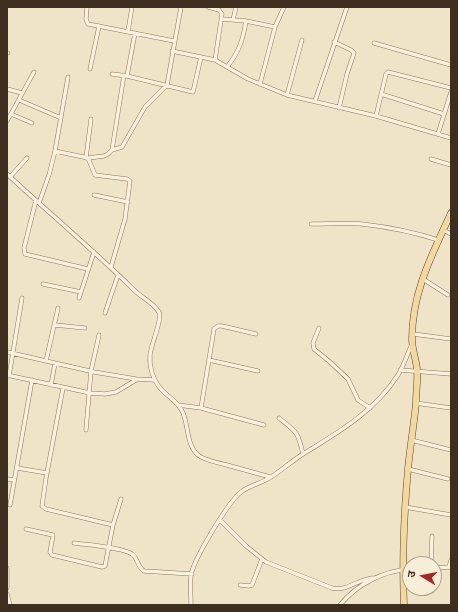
<!DOCTYPE html>
<html>
<head>
<meta charset="utf-8">
<style>
	body { margin:0 }
	#map { position:relative; width:458px; height:612px; overflow:hidden; background:#f0e4c8; font-family:"Times New Roman","Noto Sans Devanagari",serif }
	canvas { display:block }
	.frame { position:absolute; inset:0; border:8px solid #3d2e20; pointer-events:none }
	.north { position:absolute; left:402px; top:556px; width:40px; height:40px; box-sizing:border-box; background:#f7eed8; border:1px solid #ada18e; border-radius:50%; rotate:280deg; font-size:11px; font-weight:700; line-height:16px; text-align:center; color:#3d2e20 }
	.north::after { content:''; display:block; margin:auto; width:14px; height:18px; background:#9e2a2b; clip-path:polygon(50% 0,100% 100%,50% 72%,0 100%) }
</style>
</head>
<body>
<div id="map">
<canvas width="458" height="612"></canvas>
<div class="frame"></div>
<div class="north">उ</div>
</div>
<script>
const g = document.querySelector('canvas').getContext('2d');
g.lineJoin = 'round';
function stroke(path, color, width, dash) { g.strokeStyle = color; g.lineWidth = width; g.lineCap = dash ? 'butt' : 'round'; g.setLineDash(dash || []); g.stroke(path); }
const street = new Path2D(`
	M 87,7 L 86,19 L 88,24 L 174,41
	M 208,7 L 219,10 L 222,14 L 215,60
	M 222,19 L 246,21 L 275,27
	M 233,20 L 236,7
	M 128,31 L 132,7
	M 334,42 L 351,50 L 354,53 L 347,74 L 339,108
	M 374,43 L 451,65
	M 172,51 L 215,60 L 248,79 L 287,95 L 376,116 L 451,138
	M 7,53 L 8,53
	M 227,67 C 239,52 243,40 246,21
	M 90,69 L 99,26
	M 112,74 L 127,76 L 193,92 L 201,57
	M 127,76 L 135,33
	M 260,84 L 275,27 L 284,7
	M 7,89 L 22,93
	M 381,94 L 444,114
	M 287,95 L 302,40
	M 19,100 L 61,118
	M 315,101 L 347,7
	M 11,114 L 32,123
	M 376,116 L 386,74 L 388,72 L 451,88
	M 7,121 L 34,72
	M 438,134 L 451,92
	M 112,150 L 124,75
	M 55,151 L 88,158 L 104,156 L 108,154 L 112,150 L 122,147 L 145,107 L 167,85 L 181,7
	M 86,158 L 91,119
	M 88,158 L 95,175 L 127,179 L 130,181 L 125,219 L 111,267
	M 431,159 L 451,165
	M 7,174 C 48,212 92,249 132,288 C 140,297 153,302 159,312 C 163,317 151,345 150,355 C 149,367 153,380 161,389 C 168,397 179,402 183,413 C 189,427 186,448 201,457 C 209,461 218,463 227,465 C 241,469 256,473 270,477
	M 10,177 L 27,158
	M 94,195 L 128,202
	M 36,200 L 24,248 L 25,254 L 88,269
	M 39,203 L 49,175 L 55,151 L 68,77
	M 311,224 C 328,224 345,223 362,224 C 388,227 414,232 438,240
	M 443,230 L 451,234
	M 423,279 L 448,295
	M 43,284 L 81,292
	M 79,298 L 94,252
	M 105,313 L 118,275
	M 55,325 L 85,328
	M 319,328 L 313,343 L 314,349 L 330,362 L 348,379 L 358,400 L 370,408
	M 413,334 L 451,339
	M 7,352 L 94,372 L 136,379 L 155,380
	M 209,360 L 258,371
	M 46,361 L 58,308
	M 400,370 L 451,374
	M 7,375 L 90,393 L 105,394 L 116,392 L 136,380
	M 9,376 L 22,298
	M 51,385 L 55,363
	M 415,403 L 451,408
	M 178,405 L 201,408 L 264,425
	M 201,408 L 214,329 L 218,326 L 222,326 L 256,334
	M 279,418 C 297,432 298,432 303,454
	M 86,430 L 91,371 L 99,335
	M 411,440 L 451,450
	M 17,468 L 47,473
	M 408,469 L 448,479
	M 7,479 L 14,480
	M 10,505 L 32,380
	M 405,507 L 451,515
	M 220,520 L 246,546 L 266,562 L 332,588 C 347,592 359,578 374,578
	M 113,525 L 121,499
	M 26,529 L 53,535 L 50,552 L 52,555 L 102,567 L 105,566 L 113,525 L 46,509 L 42,506 L 46,478 L 63,388
	M 74,543 C 88,545 120,547 132,554 C 138,558 137,567 144,571 L 192,574
	M 431,564 L 432,536
	M 449,567 L 451,560
	M 7,568 L 7,588
	M 434,568 L 451,567
	M 240,585 L 249,586 L 252,585 L 262,559
	M 432,588 L 432,591
	M 7,594 L 10,605
	M 191,605 C 191,595 190,584 191,575 C 194,559 228,502 241,492 C 250,485 262,483 271,477 C 282,470 292,461 303,454 C 339,432 375,411 398,375 C 404,365 407,355 412,344
	M 340,605 C 357,584 383,571 410,569`);
const primary = new Path2D(`
	M 404,605 C 402,560 404,514 408,469 C 410,447 414,425 416,403 C 416,392 418,380 417,369 C 416,359 412,349 412,339 C 412,292 432,255 451,213`);
stroke(street, '#8d765c', 4.5);
stroke(primary, '#5b4430', 7);
stroke(street, '#faf1dc', 3.5);
stroke(primary, '#f3d9a0', 6);
</script>
</body>
</html>
